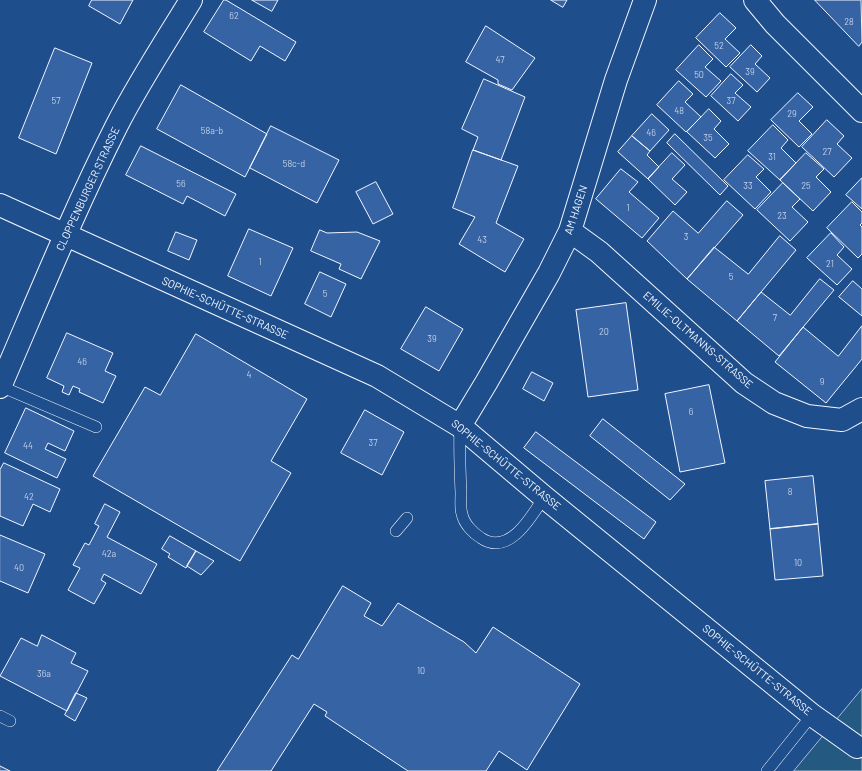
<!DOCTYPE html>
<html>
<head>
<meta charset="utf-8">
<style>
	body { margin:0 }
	canvas { display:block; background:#1f4e8c }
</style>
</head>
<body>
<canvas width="862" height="771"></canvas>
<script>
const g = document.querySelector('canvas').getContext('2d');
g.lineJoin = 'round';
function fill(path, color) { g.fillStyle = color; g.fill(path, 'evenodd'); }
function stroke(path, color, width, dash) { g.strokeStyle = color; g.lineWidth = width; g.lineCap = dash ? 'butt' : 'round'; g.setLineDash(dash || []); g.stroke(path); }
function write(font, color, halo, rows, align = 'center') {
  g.font = font + ' Barlow,sans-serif'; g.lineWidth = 3; g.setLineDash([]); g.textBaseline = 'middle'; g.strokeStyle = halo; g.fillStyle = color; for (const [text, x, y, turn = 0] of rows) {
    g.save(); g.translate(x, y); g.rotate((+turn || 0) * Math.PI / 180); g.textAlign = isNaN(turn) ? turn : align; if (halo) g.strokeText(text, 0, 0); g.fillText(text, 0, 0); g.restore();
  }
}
const green = new Path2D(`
	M 862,689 L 862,771 L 794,771 Z`);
fill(green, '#245a82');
stroke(green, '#a8bbd7', 1);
const building = new Path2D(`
	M 92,0 L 133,0 L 120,24 L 89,6 Z
	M 224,0 L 226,0 L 296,42 L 285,61 L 260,46 L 251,61 L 204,32 Z
	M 252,0 L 278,0 L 272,11 Z
	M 551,0 L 567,0 L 563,7 Z
	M 815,0 L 861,0 L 862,42 L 859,46 Z
	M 720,13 L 736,28 L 725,39 L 740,53 L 726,67 L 696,38 Z
	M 486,26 L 535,58 L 512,90 L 498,84 L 498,80 L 466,62 Z
	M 699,45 L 713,59 L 705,67 L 721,81 L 706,97 L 676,70 Z
	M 751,45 L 762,56 L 755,64 L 770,78 L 757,92 L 730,67 Z
	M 55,48 L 92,63 L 56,154 L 19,138 Z
	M 731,74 L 743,85 L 735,93 L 751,107 L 738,121 L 711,96 Z
	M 484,79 L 525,97 L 501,160 L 473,150 L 478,137 L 462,129 Z
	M 679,81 L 693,94 L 685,102 L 701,117 L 686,132 L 657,105 Z
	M 181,85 L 267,134 L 245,177 L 157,129 Z
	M 798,93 L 813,107 L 799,121 L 812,134 L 799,147 L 771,120 Z
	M 709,109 L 721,121 L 714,129 L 729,144 L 715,158 L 687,132 Z
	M 652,114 L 669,130 L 650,151 L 632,136 Z
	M 827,120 L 844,136 L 837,144 L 852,158 L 834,177 L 802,147 Z
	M 773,125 L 788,140 L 781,148 L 796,163 L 780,180 L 748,151 Z
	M 271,126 L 339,160 L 317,203 L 250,168 Z
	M 675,134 L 728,186 L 720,195 L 667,143 Z
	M 632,136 L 650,151 L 647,155 L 659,167 L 648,179 L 618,152 Z
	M 141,146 L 236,194 L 225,216 L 187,196 L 183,204 L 126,175 Z
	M 473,150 L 518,166 L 496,223 L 524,239 L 505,272 L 459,244 L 475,217 L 453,208 Z
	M 672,153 L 685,165 L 672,179 L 687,192 L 675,205 L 648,179 Z
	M 806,153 L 824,169 L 816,177 L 831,192 L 813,211 L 780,180 Z
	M 748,155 L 764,169 L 756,177 L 771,192 L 755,209 L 724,180 Z
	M 621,169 L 638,182 L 629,192 L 659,218 L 642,238 L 596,199 Z
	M 862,178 L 862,209 L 846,195 Z
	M 376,182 L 393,214 L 373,224 L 356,192 Z
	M 783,183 L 800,199 L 792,207 L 808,222 L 790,241 L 757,210 Z
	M 727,201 L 743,215 L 687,279 L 647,241 L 673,211 L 698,233 Z
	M 852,202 L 862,212 L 862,223 L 860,225 L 862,227 L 862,254 L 858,258 L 827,228 Z
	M 249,229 L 293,248 L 271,296 L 228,276 Z
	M 320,230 L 327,233 L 357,232 L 380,241 L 361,279 L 339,269 L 341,264 L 311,251 Z
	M 176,232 L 197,240 L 189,260 L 168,251 Z
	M 831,233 L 844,247 L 837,255 L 852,269 L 837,285 L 807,258 Z
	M 780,236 L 796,250 L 737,321 L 687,279 L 714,247 L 748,274 Z
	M 320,272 L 346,284 L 331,317 L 305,304 Z
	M 820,279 L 834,290 L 779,356 L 737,321 L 761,292 L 790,315 Z
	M 853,281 L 862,289 L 862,316 L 839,297 Z
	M 626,303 L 638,390 L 588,397 L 576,310 Z
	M 426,307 L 463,329 L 439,371 L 401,349 Z
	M 862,326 L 862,359 L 826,403 L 775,362 L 803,327 L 838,356 Z
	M 67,333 L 113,353 L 105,371 L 116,376 L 103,403 L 79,392 L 80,389 L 73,386 L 69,395 L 62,392 L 64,386 L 47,378 Z
	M 196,334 L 307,399 L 271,461 L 291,473 L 240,561 L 93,476 L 145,387 L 160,395 Z
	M 532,372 L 553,383 L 544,401 L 523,389 Z
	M 709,385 L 725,463 L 680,472 L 665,394 Z
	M 26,408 L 74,431 L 65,451 L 48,443 L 45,449 L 66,459 L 57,478 L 5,453 Z
	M 365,410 L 404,432 L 382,475 L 341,453 Z
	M 603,419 L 685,484 L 670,500 L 590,436 Z
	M 536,432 L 656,522 L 644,539 L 524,448 Z
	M 4,463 L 60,489 L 50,512 L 33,504 L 23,526 L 0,516 L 0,470 Z
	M 813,476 L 818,524 L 770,529 L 765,481 Z
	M 105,504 L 120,512 L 107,537 L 157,564 L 141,594 L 104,574 L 101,580 L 106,583 L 94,604 L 68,590 L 80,568 L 73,565 L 85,543 L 89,545 L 99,526 L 95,524 Z
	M 818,524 L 823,576 L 775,580 L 770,529 Z
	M 0,535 L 45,554 L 28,593 L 0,581 Z
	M 170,536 L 196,551 L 186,568 L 168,557 L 170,554 L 162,549 Z
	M 196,551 L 214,561 L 201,575 L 187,566 Z
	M 343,586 L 371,603 L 364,616 L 382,626 L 398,603 L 464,642 L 476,653 L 493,627 L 580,684 L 527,770 L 499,751 L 486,771 L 408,771 L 325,716 L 327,712 L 314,704 L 271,771 L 217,771 L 292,655 L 298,659 Z
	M 42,635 L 76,653 L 71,663 L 88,671 L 67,711 L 0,676 L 21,638 L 37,646 Z
	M 76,693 L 87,698 L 75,721 L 65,715 Z
	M 0,766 L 10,771 L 0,771 Z`);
fill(building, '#3563a3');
stroke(building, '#f2f6ff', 1);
const lane = new Path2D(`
	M 0,386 L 96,427
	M 460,426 C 459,448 460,470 461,493 C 461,500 460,508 462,514 C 464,524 473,533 481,538 C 509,557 532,516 544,497
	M 396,531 L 407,518
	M 0,716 L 10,721
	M 767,771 L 812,715`);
const street = new Path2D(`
	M 755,0 L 775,24 L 862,111
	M 0,205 L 377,376 L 460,426 L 544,497 L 812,715 L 857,747
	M 570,231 L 599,252 L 692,336 L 744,383 L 774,403 L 807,416 L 842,420 L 862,409
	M 460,426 L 486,383 L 549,273 L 570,231 L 616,80 L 645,0`);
const secondary = new Path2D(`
	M 0,387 C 38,299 74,210 117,125 C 139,82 166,41 191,0`);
stroke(lane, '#f2f6ff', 12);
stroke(street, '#f2f6ff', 24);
stroke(secondary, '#f2f6ff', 24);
stroke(lane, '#1f4e8c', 11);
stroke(street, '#1f4e8c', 22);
stroke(secondary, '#1f4e8c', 22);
write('9px', '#c3d1e8', null, [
	["62",234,16],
	["28",849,22],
	["52",719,46],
	["47",500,60],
	["39",750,72],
	["50",699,75],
	["57",56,101],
	["37",731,101],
	["48",679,111],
	["29",792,114],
	["58a-b",212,131],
	["46",651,133],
	["35",708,138],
	["27",827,152],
	["31",772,157],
	["58c-d",294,164],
	["56",181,184],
	["33",748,186],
	["25",806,186],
	["1",628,208],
	["23",782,216],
	["3",686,237],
	["43",482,240],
	["1",260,262],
	["21",830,264],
	["5",731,277],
	["5",325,294],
	["7",775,318],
	["20",604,332],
	["39",432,339],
	["46",82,362],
	["4",249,375],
	["9",822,382],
	["6",691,412],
	["37",373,443],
	["44",28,446],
	["8",790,492],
	["42",29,497],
	["42a",109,554],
	["10",798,563],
	["40",19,568],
	["10",421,671],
	["36a",44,674]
]);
write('11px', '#f2f6ff', '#1f4e8c', [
	["CLOPPENBURGER STRASSE",88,189,-65],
	["AM HAGEN",576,210,-72],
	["SOPHIE-SCHÜTTE-STRASSE",225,308,24],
	["EMILIE-OLTMANNS-STRASSE",698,340,41],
	["SOPHIE-SCHÜTTE-STRASSE",506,465,39],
	["SOPHIE-SCHÜTTE-STRASSE",757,670,39]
]);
</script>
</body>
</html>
